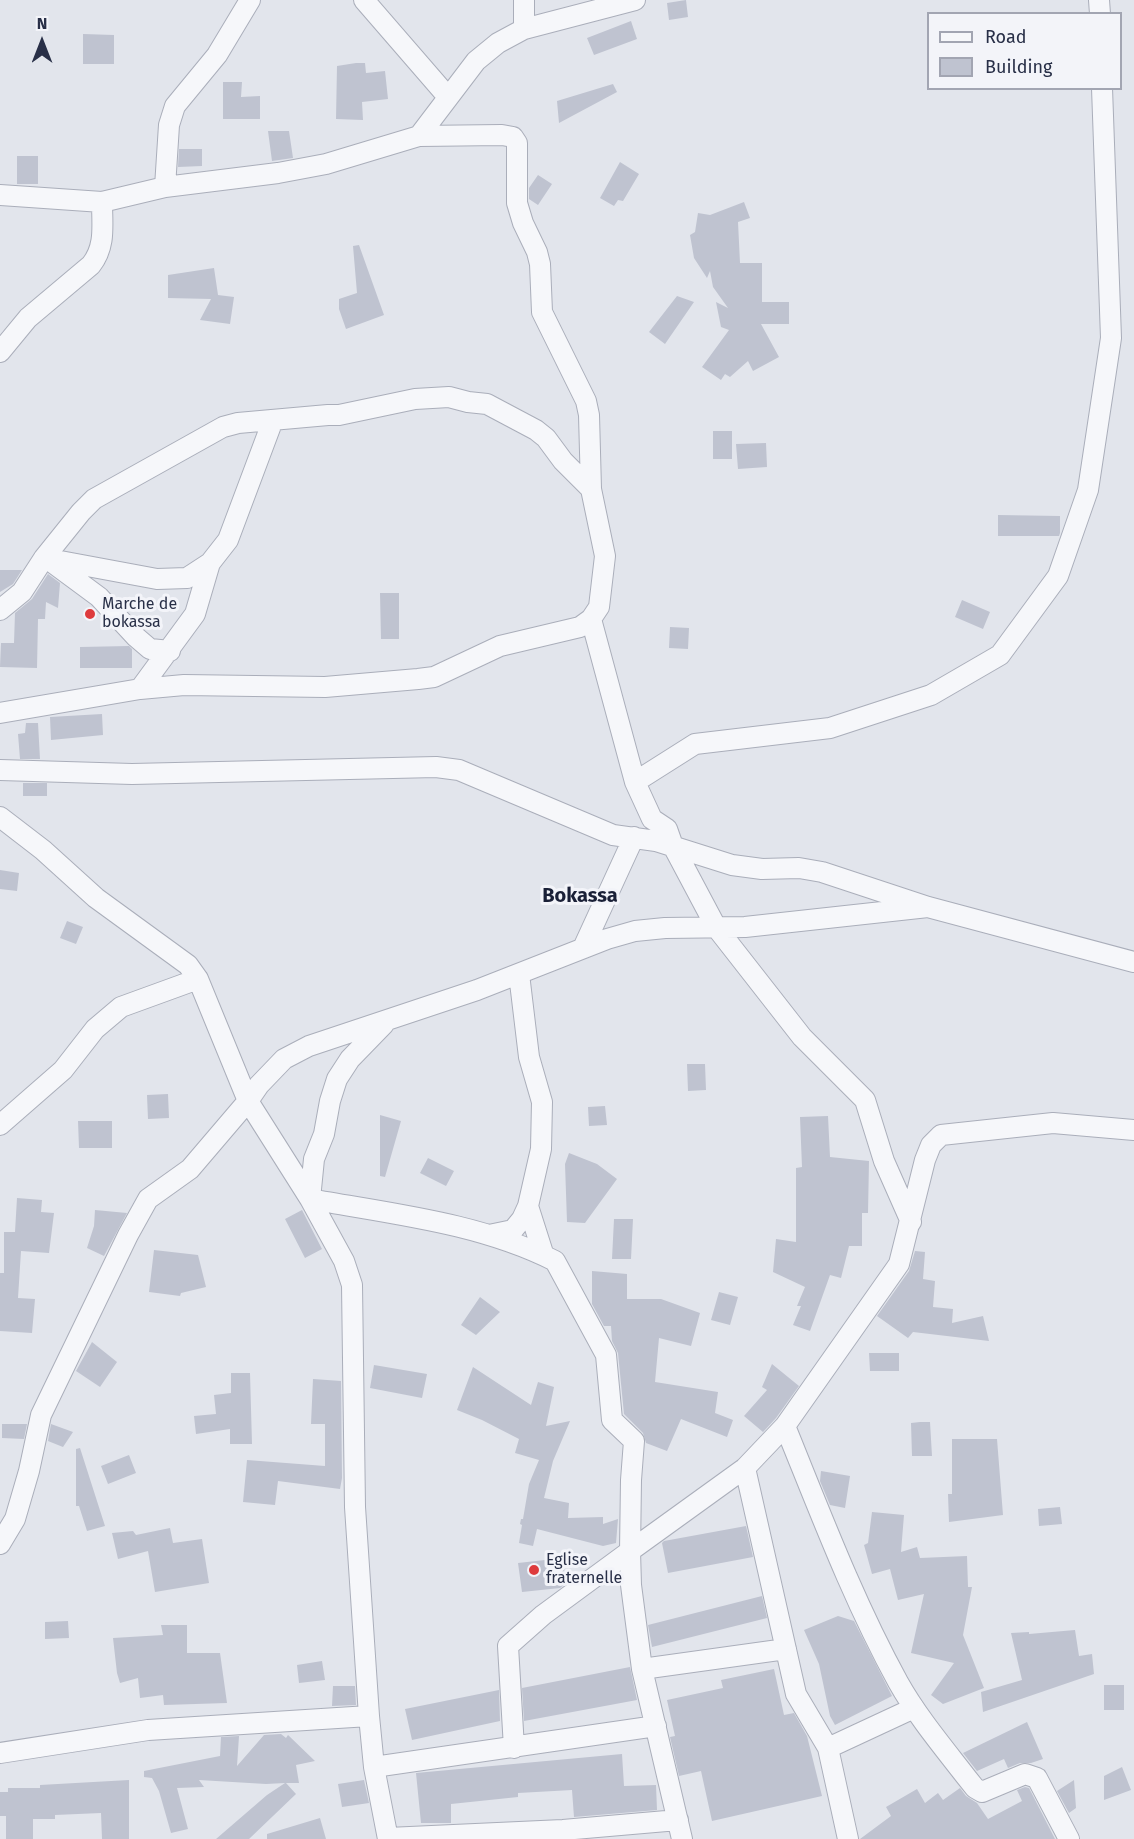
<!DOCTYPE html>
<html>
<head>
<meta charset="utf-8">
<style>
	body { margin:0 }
	#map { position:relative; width:1134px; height:1839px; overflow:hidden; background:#e2e5ec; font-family:"Fira Sans",sans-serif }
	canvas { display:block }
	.legend { position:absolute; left:927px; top:12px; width:195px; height:78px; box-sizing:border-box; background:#f3f4f9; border:2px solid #a2a5b2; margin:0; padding:8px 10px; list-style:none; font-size:18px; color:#282f47 }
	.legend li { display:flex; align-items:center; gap:12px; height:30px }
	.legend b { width:30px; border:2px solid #a2a5b2 }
	.north { position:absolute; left:12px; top:12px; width:60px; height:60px; -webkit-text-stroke:4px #f3f4f9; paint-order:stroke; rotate:0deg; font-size:16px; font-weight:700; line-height:24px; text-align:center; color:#282f47 }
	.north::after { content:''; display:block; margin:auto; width:21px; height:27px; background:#282f47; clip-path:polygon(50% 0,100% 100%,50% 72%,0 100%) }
</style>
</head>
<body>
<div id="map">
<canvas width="1134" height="1839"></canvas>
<ul class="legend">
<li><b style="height:8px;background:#f6f7fa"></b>Road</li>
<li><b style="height:16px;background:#bfc3d0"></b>Building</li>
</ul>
<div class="north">N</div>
</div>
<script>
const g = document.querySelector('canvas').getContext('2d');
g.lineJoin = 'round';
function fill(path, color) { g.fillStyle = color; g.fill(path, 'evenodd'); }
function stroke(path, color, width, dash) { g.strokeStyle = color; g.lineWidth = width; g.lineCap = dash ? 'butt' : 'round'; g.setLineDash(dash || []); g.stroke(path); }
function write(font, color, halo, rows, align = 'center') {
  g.font = font + ' "Fira Sans",sans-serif'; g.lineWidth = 6; g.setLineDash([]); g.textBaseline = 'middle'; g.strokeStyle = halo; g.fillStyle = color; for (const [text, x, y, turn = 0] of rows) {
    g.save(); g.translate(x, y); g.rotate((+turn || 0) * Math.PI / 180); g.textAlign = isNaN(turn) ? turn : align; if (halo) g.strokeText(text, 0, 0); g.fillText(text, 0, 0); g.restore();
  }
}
fill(new Path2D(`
	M 686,0 L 688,17 L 669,20 L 667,3 Z
	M 631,21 L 637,39 L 594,55 L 587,38 Z
	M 83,34 L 114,35 L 114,64 L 83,64 Z
	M 356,63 L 365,63 L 366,73 L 385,71 L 388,99 L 362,102 L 363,120 L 336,119 L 337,66 Z
	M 223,82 L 242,82 L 241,97 L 260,96 L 260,119 L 223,119 Z
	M 613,84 L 617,92 L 559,123 L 557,101 Z
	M 268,131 L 289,131 L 293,158 L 272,161 Z
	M 179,149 L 202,149 L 202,166 L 178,167 Z
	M 17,156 L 38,156 L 38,184 L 17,184 Z
	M 620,162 L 639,174 L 623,201 L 618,200 L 614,206 L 600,198 Z
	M 538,175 L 552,184 L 538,205 L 529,199 L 529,188 Z
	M 744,202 L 750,218 L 738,222 L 740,263 L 762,263 L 762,302 L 789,302 L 789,324 L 761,324 L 779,357 L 753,371 L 748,361 L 730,377 L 725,374 L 721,380 L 702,367 L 729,330 L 721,327 L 716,302 L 728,308 L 713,287 L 710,271 L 707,278 L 694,258 L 690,235 L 695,232 L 698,213 L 710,215 Z
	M 359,245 L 384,315 L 346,329 L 339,309 L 339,299 L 357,293 L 353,246 Z
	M 214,268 L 218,295 L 234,297 L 230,324 L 200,320 L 211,299 L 168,298 L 168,275 Z
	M 677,296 L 694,302 L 665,344 L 649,332 Z
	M 713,431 L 732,431 L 732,459 L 713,459 Z
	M 766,443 L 767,467 L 738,469 L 736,444 Z
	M 998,515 L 1060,516 L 1060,533 L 1059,536 L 998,536 Z
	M 0,570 L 22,570 L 13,584 L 0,592 Z
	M 48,574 L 60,583 L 58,608 L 46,602 L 45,619 L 38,619 L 37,668 L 0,667 L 1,643 L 14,643 L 15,613 L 32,599 Z
	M 380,593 L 399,593 L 399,639 L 381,639 Z
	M 962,600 L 990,612 L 983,629 L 955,617 Z
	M 670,627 L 689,628 L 688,649 L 669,648 Z
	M 129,646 L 132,649 L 132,668 L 80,668 L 80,647 Z
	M 102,714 L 103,735 L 51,740 L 50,717 Z
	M 26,723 L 38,723 L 40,759 L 20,759 L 18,734 L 25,733 Z
	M 23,783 L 47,783 L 47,796 L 23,796 Z
	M 0,870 L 19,873 L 17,891 L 0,889 Z
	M 67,921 L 83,927 L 76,944 L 60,938 Z
	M 687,1064 L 705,1064 L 706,1090 L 688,1091 Z
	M 168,1094 L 169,1118 L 148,1119 L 147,1095 Z
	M 605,1106 L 607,1125 L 589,1126 L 588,1107 Z
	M 380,1115 L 401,1121 L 385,1177 L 380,1176 Z
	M 828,1116 L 830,1157 L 869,1161 L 868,1213 L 862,1213 L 862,1246 L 849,1246 L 841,1278 L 830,1275 L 810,1331 L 793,1325 L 801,1306 L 797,1306 L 805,1287 L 773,1272 L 776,1239 L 796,1242 L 796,1168 L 802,1167 L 800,1117 Z
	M 78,1121 L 112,1121 L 112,1148 L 79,1148 Z
	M 569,1153 L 597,1164 L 617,1179 L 585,1223 L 567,1222 L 565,1164 Z
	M 428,1158 L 454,1171 L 446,1186 L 420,1173 Z
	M 17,1198 L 42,1200 L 41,1212 L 54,1213 L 49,1253 L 21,1251 L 18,1298 L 35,1299 L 32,1333 L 0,1331 L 0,1273 L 4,1273 L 4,1232 L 15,1232 Z
	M 95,1210 L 127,1213 L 104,1256 L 87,1248 L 94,1226 Z
	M 302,1210 L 322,1249 L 305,1258 L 285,1219 Z
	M 614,1219 L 633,1219 L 631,1259 L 612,1259 Z
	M 154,1250 L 198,1255 L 206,1287 L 181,1293 L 180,1296 L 149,1292 Z
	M 915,1251 L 925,1252 L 923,1279 L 935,1281 L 933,1307 L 953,1309 L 952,1323 L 983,1316 L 989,1341 L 913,1332 L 908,1338 L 877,1316 L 909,1271 Z
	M 592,1271 L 627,1274 L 627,1299 L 661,1299 L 700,1313 L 691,1346 L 659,1338 L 655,1382 L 718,1392 L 715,1413 L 733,1420 L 727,1437 L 681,1419 L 667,1451 L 646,1443 L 643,1433 L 624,1414 L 618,1353 L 612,1341 L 611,1326 L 604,1326 L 592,1304 Z
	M 719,1292 L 738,1297 L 730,1325 L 711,1320 Z
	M 480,1297 L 500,1312 L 476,1335 L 461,1325 Z
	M 92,1342 L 117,1362 L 100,1387 L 76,1371 Z
	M 869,1353 L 899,1353 L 899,1371 L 870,1371 Z
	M 772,1364 L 799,1386 L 776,1418 L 763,1432 L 744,1416 L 767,1390 L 762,1387 Z
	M 374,1365 L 427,1374 L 422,1398 L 370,1388 Z
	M 473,1367 L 531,1405 L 538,1382 L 554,1387 L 546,1426 L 570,1421 L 553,1461 L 544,1498 L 569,1503 L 568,1518 L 603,1517 L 603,1524 L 618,1519 L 616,1543 L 603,1546 L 537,1529 L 533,1546 L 519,1543 L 522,1525 L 520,1524 L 521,1519 L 523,1519 L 529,1484 L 539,1460 L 515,1453 L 519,1439 L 482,1420 L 457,1410 Z
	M 231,1373 L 250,1373 L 252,1444 L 230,1444 L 230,1429 L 196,1434 L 194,1416 L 216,1414 L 214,1395 L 231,1393 Z
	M 313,1379 L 341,1381 L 342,1478 L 340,1489 L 278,1481 L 275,1505 L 243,1502 L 247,1460 L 325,1466 L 325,1424 L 311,1424 Z
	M 920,1422 L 930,1422 L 932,1456 L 912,1456 L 911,1423 Z
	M 2,1424 L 27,1424 L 24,1439 L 2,1438 Z
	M 51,1424 L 73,1432 L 63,1447 L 48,1441 Z
	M 952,1439 L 997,1439 L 1003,1515 L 949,1522 L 948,1494 L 952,1494 Z
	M 80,1448 L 105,1526 L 87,1531 L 79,1506 L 76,1506 L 76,1449 Z
	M 129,1455 L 136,1473 L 108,1484 L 101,1466 Z
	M 821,1471 L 850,1476 L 845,1508 L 830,1505 L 820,1481 Z
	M 1060,1507 L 1062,1524 L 1039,1526 L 1038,1509 Z
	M 872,1512 L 904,1515 L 901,1552 L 917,1547 L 920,1558 L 967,1556 L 968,1587 L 972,1587 L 963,1635 L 984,1688 L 943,1704 L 931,1695 L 954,1663 L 911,1653 L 924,1594 L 898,1600 L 890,1569 L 872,1574 L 864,1545 L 868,1543 Z
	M 746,1526 L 753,1557 L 668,1573 L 662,1543 L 664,1541 Z
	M 170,1528 L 173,1543 L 202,1539 L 209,1583 L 155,1592 L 148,1551 L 118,1559 L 112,1533 L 133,1531 L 136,1535 Z
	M 563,1558 L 566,1583 L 560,1588 L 522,1592 L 518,1563 Z
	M 762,1596 L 767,1618 L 652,1647 L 648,1625 Z
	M 838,1616 L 854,1621 L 892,1696 L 835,1725 L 830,1716 L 819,1664 L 804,1630 Z
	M 68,1621 L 69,1638 L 45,1639 L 45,1622 Z
	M 161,1625 L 187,1625 L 187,1653 L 220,1653 L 227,1703 L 164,1705 L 163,1695 L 140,1698 L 138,1678 L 120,1683 L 117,1673 L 113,1638 L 163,1635 Z
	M 1075,1630 L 1079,1656 L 1092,1654 L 1094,1674 L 983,1712 L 981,1692 L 1022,1680 L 1011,1633 L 1029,1632 L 1029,1634 Z
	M 322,1661 L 325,1680 L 299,1683 L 297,1665 Z
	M 630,1667 L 637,1700 L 524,1721 L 522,1688 Z
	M 774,1669 L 784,1715 L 794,1713 L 807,1736 L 822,1796 L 712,1821 L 701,1771 L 679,1776 L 670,1737 L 675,1736 L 667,1700 L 723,1688 L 721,1680 Z
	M 1104,1685 L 1124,1685 L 1124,1710 L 1104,1710 Z
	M 333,1686 L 355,1686 L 356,1705 L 332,1706 Z
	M 499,1690 L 500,1721 L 412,1740 L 405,1709 Z
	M 1027,1722 L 1043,1759 L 1031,1763 L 1020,1763 L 1008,1768 L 1004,1759 L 977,1771 L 963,1753 Z
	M 281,1734 L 286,1738 L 288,1735 L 315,1761 L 296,1765 L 299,1783 L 286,1783 L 296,1794 L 249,1839 L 216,1839 L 267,1795 L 285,1783 L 266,1784 L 199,1780 L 204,1787 L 177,1788 L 188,1829 L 171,1833 L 159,1791 L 152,1778 L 144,1777 L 144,1771 L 220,1756 L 221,1737 L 239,1736 L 237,1766 L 264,1735 Z
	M 622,1754 L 624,1786 L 656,1785 L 657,1810 L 574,1817 L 572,1790 L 518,1793 L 518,1797 L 451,1804 L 451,1823 L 421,1823 L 416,1773 Z
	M 1122,1767 L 1131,1790 L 1104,1800 L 1104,1776 Z
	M 129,1780 L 129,1839 L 102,1839 L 101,1813 L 55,1815 L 55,1819 L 33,1819 L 33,1839 L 6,1839 L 6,1816 L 0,1816 L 0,1792 L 8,1792 L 8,1788 L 40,1788 L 40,1785 Z
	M 364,1780 L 369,1803 L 342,1807 L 338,1784 Z
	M 1074,1780 L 1076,1808 L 1069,1813 L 1057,1791 Z
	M 1025,1787 L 1029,1788 L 1055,1839 L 860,1839 L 891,1816 L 886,1807 L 917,1789 L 925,1803 L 938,1793 L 943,1800 L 960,1788 L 966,1796 L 977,1803 L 988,1819 L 1022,1801 L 1017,1790 Z
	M 320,1818 L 326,1839 L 267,1839 L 267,1834 Z`), '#bfc3d0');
const minor = new Path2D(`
	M 364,0 L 448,97
	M 1099,0 L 1100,14
	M 524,29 L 524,0
	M 419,136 L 476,61 L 498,43 L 524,29 L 635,0
	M 165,187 L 169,125 L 175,106 L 217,55 L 250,0
	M 0,195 L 102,202 L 165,187 L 278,173 L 326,164 L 419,136 L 502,135 L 513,137 L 517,143 L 517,203 L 523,223 L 537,252 L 540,264 L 542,312 L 586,401 L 589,415 L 591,489 L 605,556 L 599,607 L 591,619 L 580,627 L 500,646 L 434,677 L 418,679 L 325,687 L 184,685 L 140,689 L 0,713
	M 0,352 L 28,318 L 91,265 C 106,246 102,225 102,202
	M 44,558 L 157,579 L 187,578 L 210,563 L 228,540 L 273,420
	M 53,563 L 99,597 L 136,637 L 150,649 L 170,651
	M 0,610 L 22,592 L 44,558 L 81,512 L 94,499 L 223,427 L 238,423 L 328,415 L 339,415 L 415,399 L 449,397 L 468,402 L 487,404 L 536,430 L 546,438 L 563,461 L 591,489
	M 591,619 L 635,782 L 652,819 L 667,829 L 673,846 L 716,927 L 802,1037 L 865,1100 L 884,1161 L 911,1222
	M 140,689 L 195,614 L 210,563
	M 0,770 L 132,774 L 436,767 L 459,770 L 613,835 L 656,841 L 732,865 L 762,869 L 799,868 L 822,872 L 928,907 L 1134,962
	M 635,782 L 695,744 L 830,728 L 931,695 L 1000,655 L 1058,576 L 1088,490 L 1111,338 L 1102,88
	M 0,817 L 43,850 L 96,898 L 188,965 L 198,979 L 248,1101 L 310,1199 L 344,1261 L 352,1285 L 355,1507 L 369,1716 L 374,1767 L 388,1839
	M 583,948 L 634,837
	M 384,1024 L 350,1059 L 337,1079 L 330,1101 L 324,1134 L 314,1159 L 310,1199 C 392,1214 480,1223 555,1261 L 606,1355 L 612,1420 L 634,1441 L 631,1480 L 630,1551 L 543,1615 L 508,1646 L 514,1748
	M 0,1125 L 63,1070 L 95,1029 L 121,1007 L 198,979
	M 528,1206 L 543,1253
	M 489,1235 L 513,1230 L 522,1219 L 528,1206 L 541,1149 L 542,1102 L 529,1057 L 519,974
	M 785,1426 C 820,1512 853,1600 898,1682 C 917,1716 943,1747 967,1778 L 975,1788 L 982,1792 L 1025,1774 L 1037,1778 L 1069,1839
	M 745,1468 L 796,1694 L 828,1748 L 848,1839
	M 0,1544 L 15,1519 L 29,1471 L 41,1415 L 128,1235 L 148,1199 L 190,1169 L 248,1101 L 259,1085 L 284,1059 L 309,1046 L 477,990 L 607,939 L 635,931 L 665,928 L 745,927 L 928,907
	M 642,1669 L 786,1649
	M 828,1748 L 914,1708
	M 0,1753 L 148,1730 L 369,1716
	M 374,1767 L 656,1726
	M 388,1838 L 563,1830 L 678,1820
	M 682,1839 L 642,1669 L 631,1585 L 630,1551 L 745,1468 L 785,1426 L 899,1264 L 925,1160 L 931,1145 L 941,1135 L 1053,1123 L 1134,1130`);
stroke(minor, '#aaaeba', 22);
stroke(minor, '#f6f7fa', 20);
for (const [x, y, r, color] of [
	[90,614,6,"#de3b3d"],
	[534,1570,6,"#de3b3d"]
]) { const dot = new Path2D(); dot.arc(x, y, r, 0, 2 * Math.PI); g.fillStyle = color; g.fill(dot); stroke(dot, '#f3f4f9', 2); }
write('16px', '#282f47', '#f3f4f9', [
	["Marche de",102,605],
	["bokassa",102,623],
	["Eglise",546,1561],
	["fraternelle",546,1579]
], 'left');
write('bold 20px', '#1a2037', '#f3f4f9', [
	["Bokassa",580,896]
]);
</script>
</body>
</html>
